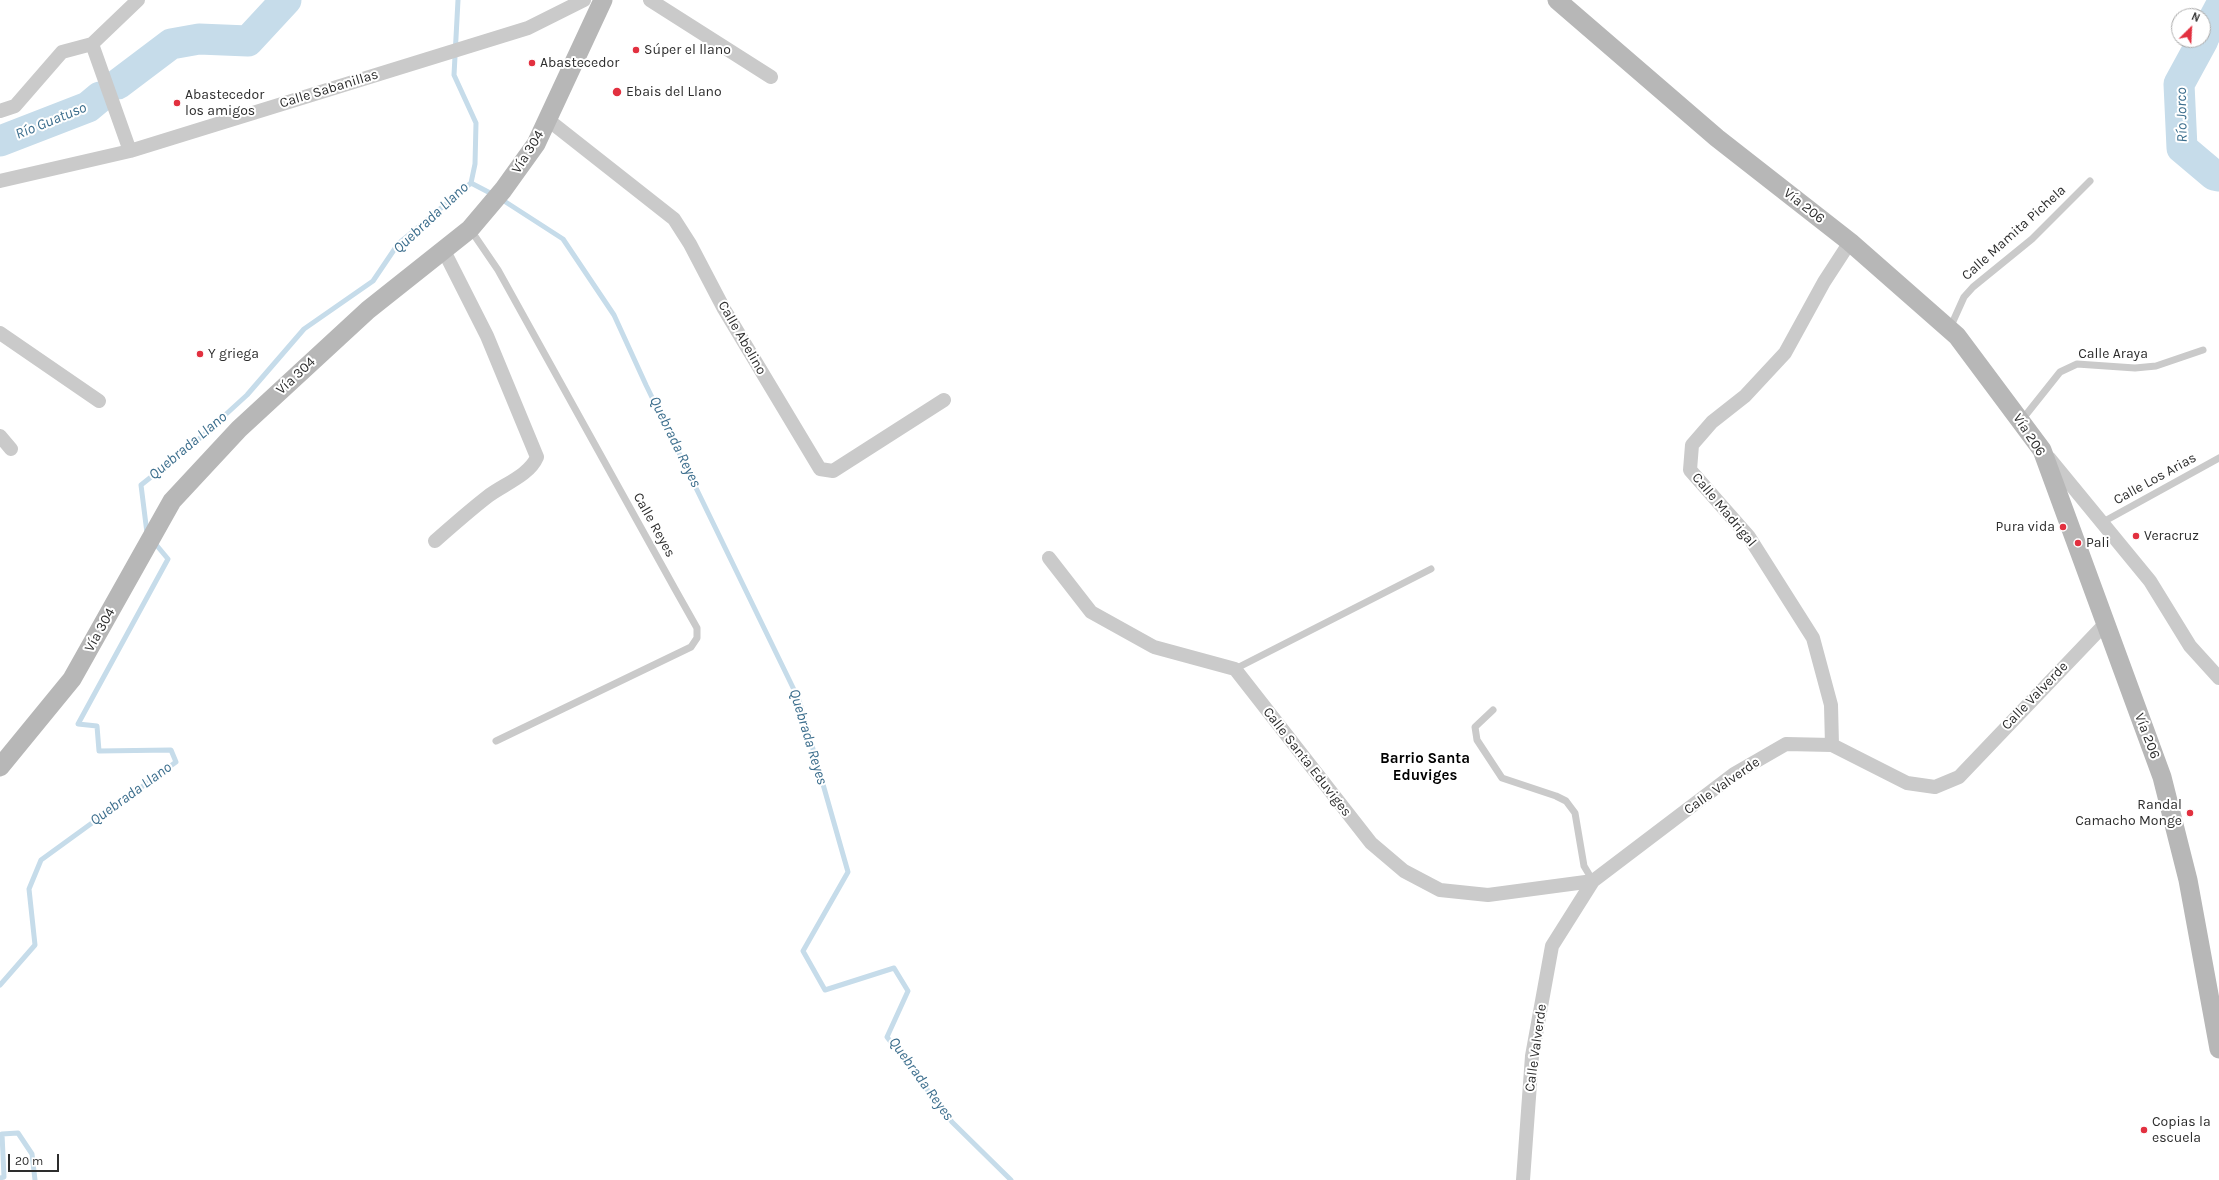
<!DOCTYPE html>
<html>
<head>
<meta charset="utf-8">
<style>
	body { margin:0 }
	#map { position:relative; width:2219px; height:1180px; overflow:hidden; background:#fff; font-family:Karla,sans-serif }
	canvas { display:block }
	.north { position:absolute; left:2171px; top:8px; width:40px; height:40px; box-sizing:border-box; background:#fff; border:1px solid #ababab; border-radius:50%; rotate:24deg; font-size:11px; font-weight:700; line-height:16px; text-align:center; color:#2d2d2d }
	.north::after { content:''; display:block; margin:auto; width:14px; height:18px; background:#e2303f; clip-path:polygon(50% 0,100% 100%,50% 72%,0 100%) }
	.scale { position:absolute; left:8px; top:1154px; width:51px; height:18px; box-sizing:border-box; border:2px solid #2d2d2d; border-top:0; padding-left:5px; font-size:12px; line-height:14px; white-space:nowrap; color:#2d2d2d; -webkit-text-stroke:3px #fff; paint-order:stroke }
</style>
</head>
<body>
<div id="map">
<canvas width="2219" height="1180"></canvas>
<div class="north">N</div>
<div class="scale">20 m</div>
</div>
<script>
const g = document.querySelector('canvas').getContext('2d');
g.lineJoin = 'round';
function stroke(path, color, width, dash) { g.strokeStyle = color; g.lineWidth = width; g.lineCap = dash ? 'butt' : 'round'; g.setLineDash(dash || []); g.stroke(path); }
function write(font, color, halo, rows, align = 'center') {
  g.font = font + ' Karla,sans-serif'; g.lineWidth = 4; g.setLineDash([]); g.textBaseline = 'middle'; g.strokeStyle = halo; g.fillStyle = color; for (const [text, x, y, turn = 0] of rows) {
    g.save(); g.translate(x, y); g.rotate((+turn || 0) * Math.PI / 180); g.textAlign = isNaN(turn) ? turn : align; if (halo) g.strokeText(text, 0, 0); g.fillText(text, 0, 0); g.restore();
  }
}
stroke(new Path2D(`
	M 471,183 L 494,195
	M 501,199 L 563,239 L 614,315 L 646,385 L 799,700 L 848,872 L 803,951 L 825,990 L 894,968 L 908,991 L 887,1037 L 952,1122 L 1011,1180
	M 147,533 L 141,485 L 200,438 L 247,395 L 304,329 L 373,281 L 398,244 L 471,183 L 475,164 L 476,123 L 454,75 L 458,0
	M 0,985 L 35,945 L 29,889 L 41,860 L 176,762 L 171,750 L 99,751 L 97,726 L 78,724 L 168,559 L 153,541
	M 0,1178 L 4,1177 L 2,1134 L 18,1133 L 32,1154 L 35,1180`), '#c6dcea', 5);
stroke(new Path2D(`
	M 2203,39 L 2219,9
	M 2203,40 L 2179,84 L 2182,148 L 2214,175 L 2219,176
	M 118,84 L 171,44 L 199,39 L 248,41 L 286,0
	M 0,141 L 88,107 L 100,97`), '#c6dcea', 31);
stroke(new Path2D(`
	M 470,229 L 498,270 L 675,589 L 697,628 L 697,638 L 691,647 L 496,741
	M 1950,328 L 1964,297 L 1973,287 L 2032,239 L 2090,181
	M 2021,421 L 2060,372 L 2077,364 L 2135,368 L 2156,366 L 2203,350
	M 2103,522 L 2219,458
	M 1235,669 L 1431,569
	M 1493,710 L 1475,727 L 1477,740 L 1502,778 L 1556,796 L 1566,801 L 1575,813 L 1584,866 L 1593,881`), '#cacaca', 7);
stroke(new Path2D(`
	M 650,0 L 771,77
	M 92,44 L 130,151
	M 92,44 L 138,0
	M 0,111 L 15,106 L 62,52 L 92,44
	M 547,119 L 674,219 L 690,244 L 724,309 L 820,469 L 833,471 L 944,400
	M 0,181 L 130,151 L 528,28 L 584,0
	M 0,333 L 99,401
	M 0,436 L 11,449
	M 2049,458 L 2150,581 L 2190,646 L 2219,678
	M 435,541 C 452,526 469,511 487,497 C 502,485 529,476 537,457 L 487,336 L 444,251
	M 1049,558 L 1091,612 L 1154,647 L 1235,669 L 1371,843 L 1404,871 L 1440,890 L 1488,895 L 1593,881
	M 1832,745 L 1831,705 L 1813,638 L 1749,537 L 1690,470 L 1692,445 L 1712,422 L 1745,396 L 1785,353 L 1824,282 L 1850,242
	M 1523,1180 L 1532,1056 L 1552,946 L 1593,881 L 1734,774 L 1786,744 L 1832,745 L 1907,783 L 1935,787 L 1959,777 L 2105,624`), '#cacaca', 14);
stroke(new Path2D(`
	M 1557,0 L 1717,138 L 1850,242 L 1957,336 L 2042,450 L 2162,777 L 2188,880 L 2219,1049
	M 0,767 L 72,679 L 172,501 L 239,429 L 368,310 L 470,229 L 503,190 L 536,144 L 603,0`), '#b7b7b7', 19);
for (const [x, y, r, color] of [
	[636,50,4,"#e2303f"],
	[532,63,4,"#e2303f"],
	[617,92,5,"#e2303f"],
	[177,103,4,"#e2303f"],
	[200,354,4,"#e2303f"],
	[2063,527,4,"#e2303f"],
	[2136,536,4,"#e2303f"],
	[2078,543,4,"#e2303f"],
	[2190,813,4,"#e2303f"],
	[2144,1130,4,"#e2303f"]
]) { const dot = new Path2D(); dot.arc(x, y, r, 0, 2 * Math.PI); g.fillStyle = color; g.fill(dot); stroke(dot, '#fff', 1.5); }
write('14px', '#2d2d2d', '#fff', [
	["Súper el llano",644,50],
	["Abastecedor",540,63],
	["Ebais del Llano",626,92],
	["Abastecedor",185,95],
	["los amigos",185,111],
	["Y griega",208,354],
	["Pura vida",2055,527,"right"],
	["Veracruz",2144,536],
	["Pali",2086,543],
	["Randal",2182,805,"right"],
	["Camacho Monge",2182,821,"right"],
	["Copias la",2152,1122],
	["escuela",2152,1138]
], 'left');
write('14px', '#2d2d2d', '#fff', [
	["Calle Sabanillas",329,89,-17],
	["Vía 304",528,152,-58],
	["Vía 206",1804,206,38],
	["Calle Mamita Pichela",2014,233,-42],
	["Calle Abelino",742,338,60],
	["Calle Araya",2113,354],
	["Vía 304",296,376,-43],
	["Vía 206",2029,435,57],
	["Calle Los Arias",2155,479,-29],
	["Calle Madrigal",1724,510,50],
	["Calle Reyes",654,525,61],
	["Vía 304",100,630,-61],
	["Calle Valverde",2035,696,-46],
	["Vía 206",2147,736,69],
	["Calle Santa Eduviges",1307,762,52],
	["Calle Valverde",1722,786,-35],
	["Calle Valverde",1536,1048,-82]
]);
write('italic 15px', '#3c6e8d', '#fff', [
	["Río Jorco",2182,115,-91],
	["Río Guatuso",51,121,-22],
	["Quebrada Llano",431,218,-43],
	["Quebrada Reyes",675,442,64],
	["Quebrada Llano",188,446,-40],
	["Quebrada Reyes",808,737,73],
	["Quebrada Llano",131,794,-36],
	["Quebrada Reyes",921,1079,54]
]);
write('bold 15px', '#000', '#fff', [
	["Barrio Santa",1425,759],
	["Eduviges",1425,776]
]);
</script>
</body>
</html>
